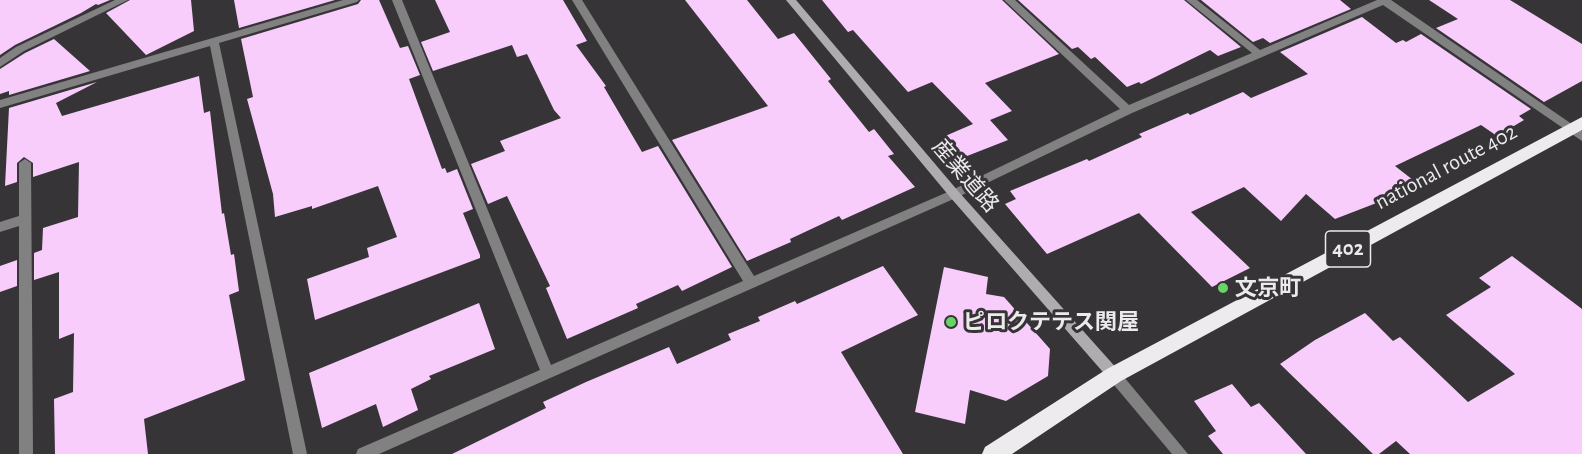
<!DOCTYPE html>
<html>
<head>
<meta charset="utf-8">
<style>
	body { margin:0 }
	canvas { display:block; background:#363437 }
</style>
</head>
<body>
<canvas width="1582" height="454"></canvas>
<script>
const g = document.querySelector('canvas').getContext('2d');
g.lineJoin = 'round';
function fill(path, color) { g.fillStyle = color; g.fill(path, 'evenodd'); }
function stroke(path, color, width, dash) { g.strokeStyle = color; g.lineWidth = width; g.lineCap = dash ? 'butt' : 'round'; g.setLineDash(dash || []); g.stroke(path); }
function write(font, color, halo, rows, align = 'center') {
  g.font = font + ' "Alegreya Sans","Noto Sans JP",sans-serif'; g.lineWidth = 6; g.setLineDash([]); g.textBaseline = 'middle'; g.strokeStyle = halo; g.fillStyle = color; for (const [text, x, y, turn = 0] of rows) {
    g.save(); g.translate(x, y); g.rotate((+turn || 0) * Math.PI / 180); g.textAlign = isNaN(turn) ? turn : align; if (halo) g.strokeText(text, 0, 0); g.fillText(text, 0, 0); g.restore();
  }
}
fill(new Path2D(`
	M 0,0 L 110,0 L 98,5 L 96,4 L 81,13 L 15,45 L 0,55 Z
	M 130,0 L 191,0 L 194,31 L 146,55 L 106,13 Z
	M 234,0 L 335,0 L 239,28 Z
	M 361,0 L 379,0 L 400,48 L 408,46 L 420,75 L 409,79 L 442,169 L 445,168 L 447,173 L 457,169 L 473,209 L 463,213 L 480,255 L 480,258 L 315,320 L 307,279 L 369,257 L 367,248 L 397,237 L 378,186 L 312,209 L 312,206 L 275,217 L 273,194 L 247,99 L 253,97 L 241,39 L 358,4 Z
	M 435,0 L 563,0 L 587,41 L 576,45 L 606,86 L 604,87 L 642,152 L 658,146 L 732,267 L 682,291 L 678,285 L 636,304 L 638,308 L 567,339 L 546,288 L 550,286 L 507,196 L 488,204 L 471,164 L 505,151 L 500,141 L 561,118 L 554,110 L 527,54 L 517,57 L 512,45 L 433,71 L 421,42 L 450,32 Z
	M 685,0 L 747,0 L 778,39 L 794,33 L 831,79 L 828,81 L 869,132 L 874,129 L 894,154 L 888,156 L 915,187 L 842,220 L 839,216 L 790,239 L 791,242 L 747,261 L 672,140 L 768,106 Z
	M 822,0 L 1002,0 L 1059,54 L 985,83 L 1012,111 L 990,120 L 1008,140 L 962,158 L 943,137 L 973,124 L 932,82 L 908,92 L 853,30 L 848,32 Z
	M 1018,0 L 1184,0 L 1241,47 L 1218,56 L 1210,50 L 1141,84 L 1139,82 L 1127,87 L 1095,57 L 1091,59 L 1078,47 L 1072,49 Z
	M 1201,0 L 1340,0 L 1351,9 L 1270,43 L 1263,38 L 1253,42 Z
	M 1429,0 L 1510,0 L 1582,44 L 1582,81 L 1544,102 L 1436,28 L 1458,19 Z
	M 1362,17 L 1396,43 L 1403,40 L 1406,42 L 1421,34 L 1531,109 L 1519,116 L 1524,120 L 1497,136 L 1481,125 L 1395,166 L 1413,180 L 1376,199 L 1379,202 L 1335,219 L 1306,194 L 1281,221 L 1244,187 L 1191,212 L 1250,268 L 1212,287 L 1139,213 L 1047,254 L 1005,204 L 1016,199 L 1010,191 L 1087,159 L 1089,161 L 1142,137 L 1139,134 L 1188,113 L 1190,115 L 1243,92 L 1251,98 L 1308,74 L 1280,52 Z
	M 54,39 L 90,71 L 9,95 L 9,91 L 0,94 L 0,69 L 25,53 Z
	M 199,76 L 204,113 L 210,111 L 222,214 L 224,213 L 231,255 L 234,254 L 239,291 L 229,295 L 245,380 L 144,419 L 148,454 L 55,454 L 54,399 L 73,392 L 74,333 L 59,339 L 59,272 L 34,280 L 34,253 L 42,250 L 43,228 L 78,217 L 79,162 L 33,177 L 33,163 L 24,157 L 17,163 L 17,182 L 5,186 L 9,108 L 97,82 L 56,103 L 62,116 Z
	M 1512,256 L 1582,309 L 1582,454 L 1410,454 L 1396,441 L 1379,454 L 1373,454 L 1280,364 L 1315,340 L 1365,313 L 1393,341 L 1400,337 L 1468,402 L 1515,374 L 1446,315 L 1491,287 L 1479,278 Z
	M 17,260 L 17,286 L 0,292 L 0,266 Z
	M 883,266 L 918,315 L 841,352 L 903,454 L 452,454 L 546,408 L 543,402 L 586,382 L 669,347 L 677,364 L 731,340 L 728,334 L 760,321 L 758,317 L 795,301 L 797,304 Z
	M 944,267 L 988,277 L 986,294 L 1004,297 L 1050,349 L 1048,376 L 1006,401 L 970,390 L 965,424 L 915,412 Z
	M 479,303 L 495,349 L 429,376 L 431,379 L 411,389 L 418,410 L 383,427 L 376,404 L 322,428 L 309,373 Z
	M 1232,384 L 1251,407 L 1259,403 L 1306,454 L 1223,454 L 1208,436 L 1216,431 L 1194,401 Z`), '#f8cdfc');
fill(new Path2D(`
	M 115,0 L 128,0 L 24,51 L 0,67 L 0,58 L 16,47 Z
	M 343,0 L 359,0 L 357,2 L 219,43 L 307,454 L 293,454 L 210,46 L 0,108 L 0,100 Z
	M 392,0 L 402,0 L 551,365 L 743,281 L 572,0 L 582,0 L 754,276 L 950,191 L 1120,109 L 1004,0 L 1015,0 L 1129,105 L 1252,53 L 1186,0 L 1197,0 L 1260,50 L 1377,0 L 1391,0 L 1582,131 L 1582,141 L 1383,5 L 1132,113 L 958,197 L 379,454 L 356,454 L 358,449 L 540,370 Z
	M 25,159 L 31,163 L 33,454 L 19,454 L 19,226 L 0,232 L 0,222 L 19,216 L 19,163 Z
	M 1114,369 L 1119,371 L 1188,454 L 1172,454 L 1109,379 L 1107,375 L 1109,371 Z`), '#828182');
fill(new Path2D(`
	M 786,0 L 796,0 L 958,191 L 1119,371 L 1121,375 L 1119,379 L 1114,381 L 1109,379 L 950,197 Z`), '#aeacae');
fill(new Path2D(`
	M 1582,117 L 1582,130 L 1121,381 L 1012,454 L 982,454 L 985,447 L 1107,369 Z`), '#eeebee');
for (const [x, y, r, color] of [
	[1223,288,6,"#68d465"],
	[951,322,6,"#68d465"]
]) { const dot = new Path2D(); dot.arc(x, y, r, 0, 2 * Math.PI); g.fillStyle = color; g.fill(dot); stroke(dot, '#363437', 2); }
for (const [x, y, w] of [
	[1348,249,45]
]) { const box = new Path2D(); box.roundRect(x - w / 2, y - 18, w, 36, 4.5); g.fillStyle = '#363437'; g.fill(box); stroke(box, '#ebeaec', 1.5); }
write('bold 21px', '#ebeaec', null, [
	["402",1348,249]
]);
write('22px', '#ebeaec', '#363437', [
	["national route 402",1446,167,-28],
	["産業道路",965,176,49]
]);
write('bold 22px', '#ebeaec', '#363437', [
	["文京町",1235,288],
	["ピロクテテス関屋",963,322]
], 'left');
</script>
</body>
</html>
